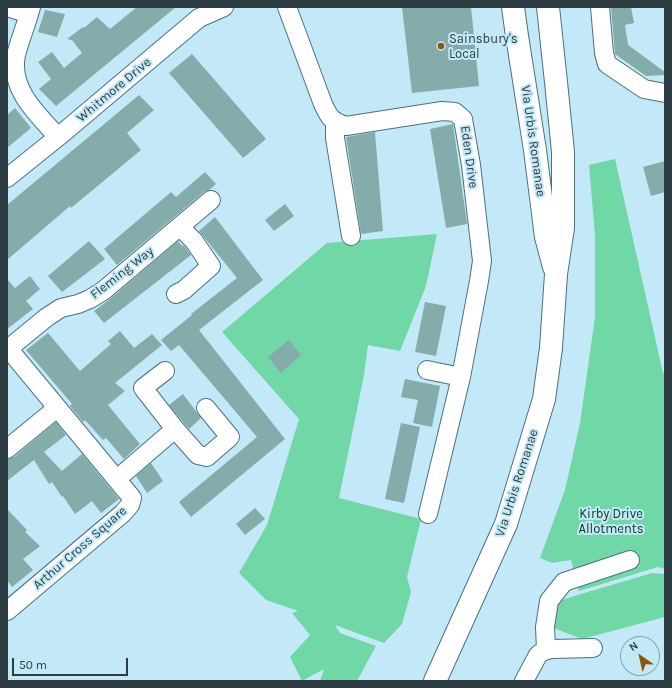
<!DOCTYPE html>
<html>
<head>
<meta charset="utf-8">
<style>
	body { margin:0 }
	#map { position:relative; width:672px; height:688px; overflow:hidden; background:#c3e9f8; font-family:Karla,sans-serif }
	canvas { display:block }
	.frame { position:absolute; inset:0; border:8px solid #2d3c42; pointer-events:none }
	.north { position:absolute; left:620px; top:636px; width:40px; height:40px; box-sizing:border-box; background:#c3e9f8; border:1px solid #87a4af; border-radius:50%; rotate:326deg; font-size:11px; font-weight:700; line-height:16px; text-align:center; color:#2d3c42 }
	.north::after { content:''; display:block; margin:auto; width:14px; height:18px; background:#8c5606; clip-path:polygon(50% 0,100% 100%,50% 72%,0 100%) }
	.scale { position:absolute; left:12px; top:658px; width:116px; height:18px; box-sizing:border-box; border:2px solid #2d3c42; border-top:0; padding-left:5px; font-size:12px; line-height:14px; white-space:nowrap; color:#2d3c42; -webkit-text-stroke:3px #c3e9f8; paint-order:stroke }
</style>
</head>
<body>
<div id="map">
<canvas width="672" height="688"></canvas>
<div class="frame"></div>
<div class="north">N</div>
<div class="scale">50 m</div>
</div>
<script>
const g = document.querySelector('canvas').getContext('2d');
g.lineJoin = 'round';
function fill(path, color) { g.fillStyle = color; g.fill(path, 'evenodd'); }
function stroke(path, color, width, dash) { g.strokeStyle = color; g.lineWidth = width; g.lineCap = dash ? 'butt' : 'round'; g.setLineDash(dash || []); g.stroke(path); }
function write(font, color, halo, rows, align = 'center') {
  g.font = font + ' Karla,sans-serif'; g.lineWidth = 4; g.setLineDash([]); g.textBaseline = 'middle'; g.strokeStyle = halo; g.fillStyle = color; for (const [text, x, y, turn = 0] of rows) {
    g.save(); g.translate(x, y); g.rotate((+turn || 0) * Math.PI / 180); g.textAlign = isNaN(turn) ? turn : align; if (halo) g.strokeText(text, 0, 0); g.fillText(text, 0, 0); g.restore();
  }
}
fill(new Path2D(`
	M 615,159 L 663,373 L 665,374 L 665,569 L 658,567 L 579,591 L 571,560 L 552,563 L 540,558 L 565,490 L 580,423 L 595,317 L 595,235 L 589,165 Z
	M 437,234 L 426,286 L 400,351 L 368,345 L 364,375 L 339,498 L 421,519 L 407,577 L 411,592 L 402,624 L 384,643 L 335,625 L 340,633 L 376,646 L 357,681 L 320,681 L 324,669 L 302,681 L 290,657 L 310,635 L 292,613 L 298,611 L 266,600 L 239,573 L 267,525 L 299,419 L 222,332 L 327,243 Z
	M 652,573 L 665,574 L 665,617 L 582,639 L 556,629 L 551,623 L 553,610 L 561,600 Z`), '#70d7a7');
fill(new Path2D(`
	M 137,7 L 176,7 L 56,106 L 39,89 L 51,79 L 38,62 L 52,52 L 64,68 L 82,53 L 72,40 L 67,39 L 83,27 L 84,28 L 97,17 L 110,29 Z
	M 402,7 L 471,7 L 479,86 L 412,93 Z
	M 611,7 L 631,7 L 634,23 L 625,25 L 628,45 L 665,72 L 665,75 L 646,76 L 615,54 Z
	M 45,10 L 65,14 L 57,37 L 38,32 Z
	M 192,54 L 266,139 L 243,158 L 169,73 Z
	M 139,95 L 154,110 L 127,133 L 141,150 L 71,208 L 70,206 L 7,260 L 7,205 Z
	M 15,108 L 31,128 L 7,148 L 7,115 Z
	M 453,124 L 467,224 L 446,228 L 430,129 Z
	M 375,132 L 383,231 L 361,234 L 346,137 Z
	M 665,161 L 665,192 L 651,196 L 643,167 Z
	M 205,172 L 216,184 L 209,190 L 204,192 L 117,265 L 104,249 L 171,192 L 176,197 Z
	M 285,204 L 294,216 L 274,231 L 265,220 Z
	M 215,217 L 263,280 L 199,330 L 285,439 L 191,517 L 179,502 L 257,437 L 179,345 L 171,351 L 161,340 L 192,315 L 191,314 L 237,278 L 199,231 Z
	M 89,241 L 105,259 L 62,292 L 48,276 Z
	M 178,241 L 182,246 L 183,245 L 186,248 L 191,255 L 104,323 L 94,311 L 110,299 Z
	M 30,276 L 40,289 L 26,301 L 33,309 L 7,329 L 7,279 L 15,288 Z
	M 425,302 L 446,306 L 436,356 L 415,352 Z
	M 120,331 L 134,348 L 152,334 L 162,345 L 115,383 L 125,391 L 108,405 L 140,444 L 124,459 L 106,438 L 103,440 L 85,420 L 83,422 L 70,406 L 72,404 L 26,350 L 48,333 L 80,371 L 111,344 L 108,341 Z
	M 289,340 L 301,355 L 281,373 L 268,357 Z
	M 405,379 L 440,386 L 432,427 L 413,423 L 418,400 L 401,397 Z
	M 183,394 L 201,418 L 189,429 L 169,405 Z
	M 56,422 L 66,435 L 44,452 L 62,471 L 82,454 L 119,499 L 101,513 L 92,501 L 75,514 L 63,496 L 62,497 L 52,482 L 49,484 L 34,460 L 7,481 L 7,459 L 14,457 Z
	M 401,423 L 420,427 L 404,503 L 385,499 Z
	M 151,463 L 163,481 L 147,493 L 136,476 Z
	M 255,508 L 265,519 L 245,535 L 236,524 Z
	M 7,509 L 27,530 L 25,532 L 40,546 L 23,559 L 33,570 L 12,587 L 7,580 Z`), '#83acab');
const minor = new Path2D(`
	M 7,7 L 29,14
	M 31,7 C 27,23 20,39 16,55 C 9,89 37,114 58,137
	M 287,7 L 323,104 C 329,117 331,121 346,126 L 442,111 L 455,112 L 463,119 L 471,165 L 482,261 L 479,281 L 461,377 L 428,514
	M 600,7 L 604,53 L 607,64 L 644,89 L 665,93
	M 335,122 L 335,138 L 351,236
	M 7,178 L 58,137 L 199,18 L 224,7
	M 176,294 L 184,290 L 211,266 L 194,241 L 180,227
	M 7,347 L 132,498 L 130,505 L 123,513 L 7,611
	M 8,349 L 47,317 L 61,308 L 78,304 L 90,299 L 103,291 L 211,200
	M 427,370 L 461,377
	M 165,371 L 143,388 L 175,429 L 198,455 L 207,457 L 230,437 L 206,408
	M 7,449 L 57,408
	M 117,479 L 175,429
	M 546,650 L 545,627 L 549,601 L 564,582 L 630,560
	M 524,681 L 538,655 C 542,651 547,650 552,649 L 593,648`);
const major = new Path2D(`
	M 513,7 L 517,36 L 535,150 L 546,237 L 554,267
	M 435,681 L 506,524 L 544,399 L 551,348 L 556,274 L 563,228 L 563,152 L 556,82 L 548,7`);
stroke(minor, '#4d707d', 20);
stroke(major, '#4d707d', 24);
stroke(minor, '#fff', 18);
stroke(major, '#fff', 22);
for (const [x, y, r, color] of [
	[441,46,4,"#8c5606"]
]) { const dot = new Path2D(); dot.arc(x, y, r, 0, 2 * Math.PI); g.fillStyle = color; g.fill(dot); stroke(dot, '#c3e9f8', 1.5); }
write('13px', '#2d3c42', '#c3e9f8', [
	["Sainsbury's",449,39],
	["Local",449,54]
], 'left');
write('13px', '#2d3c42', '#c3e9f8', [
	["Whitmore Drive",114,90,-40],
	["Via Urbis Romanae",533,141,82],
	["Eden Drive",469,157,82],
	["Fleming Way",122,273,-38],
	["Via Urbis Romanae",517,483,-72],
	["Arthur Cross Square",80,548,-41]
]);
write('13px', '#093825', '#c3e9f8', [
	["Kirby Drive",611,514],
	["Allotments",611,529]
]);
</script>
</body>
</html>
